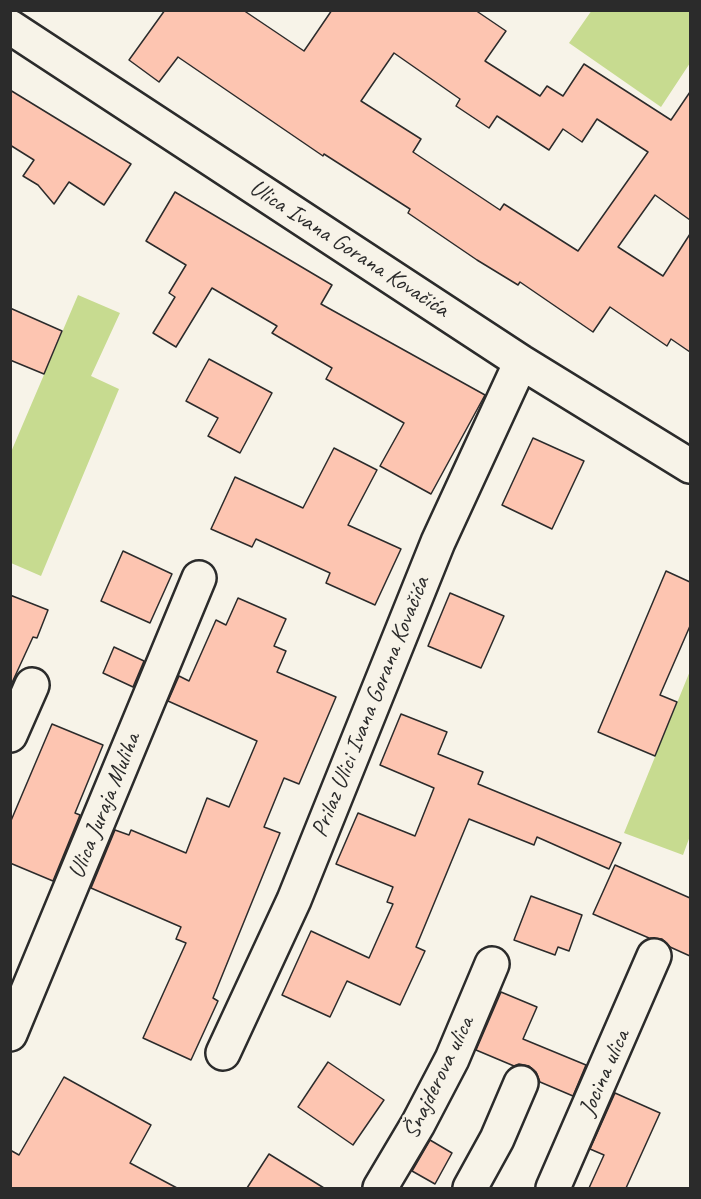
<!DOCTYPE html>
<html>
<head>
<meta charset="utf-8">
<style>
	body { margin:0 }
	#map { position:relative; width:701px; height:1199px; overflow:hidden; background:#f7f3e8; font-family:Caveat,sans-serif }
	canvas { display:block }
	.frame { position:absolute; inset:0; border:12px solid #2b2b2b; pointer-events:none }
</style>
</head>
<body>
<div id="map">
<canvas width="701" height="1199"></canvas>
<div class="frame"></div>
</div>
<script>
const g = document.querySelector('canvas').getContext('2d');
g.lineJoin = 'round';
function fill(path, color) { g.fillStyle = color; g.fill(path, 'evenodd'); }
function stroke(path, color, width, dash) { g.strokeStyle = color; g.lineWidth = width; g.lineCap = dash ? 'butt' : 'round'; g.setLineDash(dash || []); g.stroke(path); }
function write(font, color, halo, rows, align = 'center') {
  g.font = font + ' Caveat,sans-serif'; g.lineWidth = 5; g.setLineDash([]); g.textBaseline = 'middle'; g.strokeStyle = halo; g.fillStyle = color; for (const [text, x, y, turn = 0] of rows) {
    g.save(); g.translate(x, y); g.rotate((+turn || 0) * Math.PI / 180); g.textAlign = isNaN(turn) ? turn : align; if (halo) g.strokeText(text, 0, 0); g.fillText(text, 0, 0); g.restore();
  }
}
fill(new Path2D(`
	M 592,10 L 690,11 L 690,63 L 661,107 L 569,43 Z
	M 78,295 L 120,313 L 91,376 L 119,389 L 41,576 L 11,563 L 11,452 Z
	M 690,671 L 690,836 L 683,855 L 624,833 Z`), '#c7db90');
const building = new Path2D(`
	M 165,10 L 243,10 L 304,51 L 332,10 L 475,10 L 506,31 L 485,61 L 540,96 L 547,86 L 563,96 L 584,64 L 671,120 L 690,92 L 690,220 L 655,195 L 618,247 L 663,276 L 690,234 L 690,352 L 671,339 L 667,346 L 610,307 L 593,332 L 520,282 L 518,285 L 477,260 L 408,213 L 410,209 L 324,154 L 323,156 L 178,57 L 159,82 L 129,60 ZM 394,53 L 460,99 L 456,106 L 489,128 L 497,116 L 549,150 L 563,129 L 582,142 L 597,119 L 648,152 L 578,251 L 504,204 L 500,210 L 413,152 L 421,139 L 361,101 Z
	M 10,90 L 131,164 L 104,205 L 69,182 L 54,204 L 38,185 L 23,176 L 34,160 L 10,145 Z
	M 175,192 L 332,285 L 321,304 L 485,395 L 431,494 L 380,466 L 404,423 L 326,379 L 332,368 L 272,333 L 277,326 L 212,288 L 176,347 L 153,333 L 175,297 L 169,293 L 186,265 L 146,241 Z
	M 10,308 L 62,331 L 44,374 L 10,360 Z
	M 209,359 L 272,393 L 240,453 L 208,436 L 218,418 L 186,401 Z
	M 533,438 L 584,461 L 552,529 L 502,505 Z
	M 334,448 L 377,470 L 348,525 L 401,549 L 375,605 L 326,583 L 330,573 L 256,539 L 252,547 L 211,529 L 235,477 L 303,508 Z
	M 123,551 L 172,574 L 150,623 L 101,601 Z
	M 666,571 L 690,582 L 690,626 L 660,695 L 677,702 L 655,756 L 598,732 Z
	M 450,593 L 504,616 L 481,668 L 428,646 Z
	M 10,595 L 48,610 L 37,638 L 33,637 L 10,687 Z
	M 238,598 L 286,619 L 274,646 L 286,651 L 277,672 L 336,697 L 299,784 L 284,778 L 264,827 L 280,833 L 213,998 L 218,1001 L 191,1060 L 143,1038 L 186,943 L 176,939 L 181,927 L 91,888 L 115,830 L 129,835 L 131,830 L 186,853 L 207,798 L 229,807 L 257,741 L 168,701 L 179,676 L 189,681 L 216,620 L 226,625 Z
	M 114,647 L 144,661 L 133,687 L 103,673 Z
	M 401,714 L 447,732 L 438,754 L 483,772 L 478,784 L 621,843 L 609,869 L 537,837 L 534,845 L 469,819 L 416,947 L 425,951 L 400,1005 L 347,981 L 330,1017 L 282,995 L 311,931 L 369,958 L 393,904 L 387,902 L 393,887 L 336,864 L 358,813 L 415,836 L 434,788 L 380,765 Z
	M 52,724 L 103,745 L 75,813 L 80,815 L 53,881 L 10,863 L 10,823 Z
	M 615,865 L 690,898 L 690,956 L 670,947 L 662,939 L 649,938 L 593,914 Z
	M 531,896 L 582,915 L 569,951 L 558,947 L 555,955 L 514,940 Z
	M 501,992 L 537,1007 L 523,1039 L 586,1065 L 573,1096 L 540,1082 L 536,1072 L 529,1066 L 519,1064 L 514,1066 L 476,1050 Z
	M 328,1062 L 384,1100 L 353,1145 L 298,1107 Z
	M 64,1077 L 151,1125 L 130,1163 L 177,1188 L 10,1188 L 10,1150 L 19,1155 Z
	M 615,1093 L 660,1113 L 626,1188 L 589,1188 L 604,1155 L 590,1149 Z
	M 430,1140 L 452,1153 L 435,1184 L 412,1171 Z
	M 269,1154 L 324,1188 L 247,1188 Z`);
fill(building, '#fdc5b1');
stroke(building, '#2b2b2b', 1.5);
const street = new Path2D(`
	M 10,27 L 521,362 L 690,466
	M 10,735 L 32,685
	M 10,1034 L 199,578
	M 223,1053 L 294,900 L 438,542 L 521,362
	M 380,1188 L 418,1124 L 452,1059 L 492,964
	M 470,1188 L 497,1139 L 521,1083
	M 553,1188 L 654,956`);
stroke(street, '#2b2b2b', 38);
stroke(street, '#f7f3e8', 33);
write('24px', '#2b2b2b', '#f7f3e8', [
	["Ulica Ivana Gorana Kovačića",349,249,33],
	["Prilaz Ulici Ivana Gorana Kovačića",371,707,-68],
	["Ulica Juraja Muliha",105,806,-68],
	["Jocina ulica",605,1073,-66],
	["Šnajderova ulica",439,1078,-64]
]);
</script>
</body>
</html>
